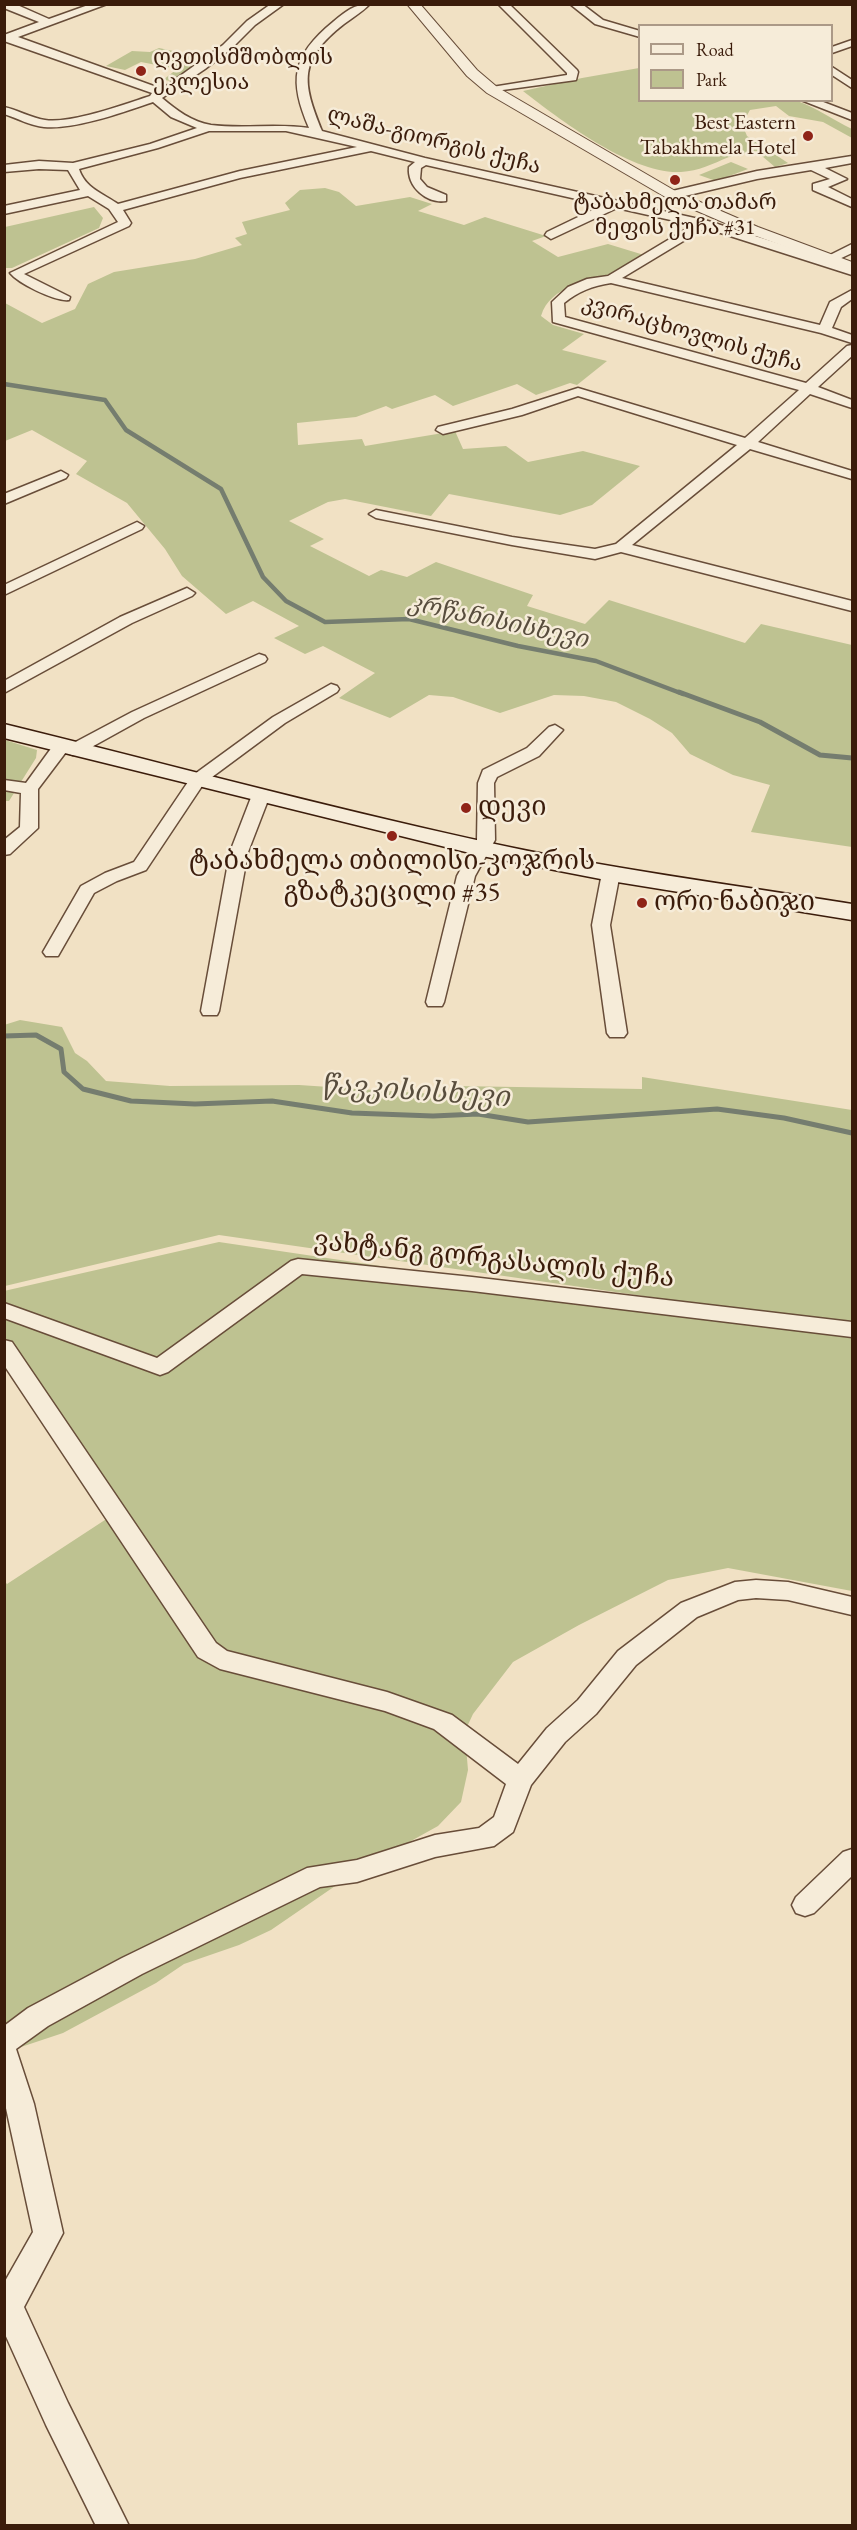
<!DOCTYPE html>
<html>
<head>
<meta charset="utf-8">
<style>
	body { margin:0 }
	#map { position:relative; width:857px; height:2530px; overflow:hidden; background:#f1e1c4; font-family:"EB Garamond",serif }
	canvas { display:block }
	.frame { position:absolute; inset:0; border:6px solid #3b1c0b; pointer-events:none }
	.legend { position:absolute; left:638px; top:24px; width:195px; height:78px; box-sizing:border-box; background:#f6ecd9; border:2px solid #ab9987; margin:0; padding:8px 10px; list-style:none; font-size:18px; color:#3b1c0b }
	.legend li { display:flex; align-items:center; gap:12px; height:30px }
	.legend b { width:30px; border:2px solid #ab9987 }
</style>
</head>
<body>
<div id="map">
<canvas width="857" height="2530"></canvas>
<div class="frame"></div>
<ul class="legend">
<li><b style="height:8px;background:#f6ecd9"></b>Road</li>
<li><b style="height:16px;background:#bec291"></b>Park</li>
</ul>
</div>
<script>
const g = document.querySelector('canvas').getContext('2d');
g.lineJoin = 'round';
function fill(path, color) { g.fillStyle = color; g.fill(path, 'evenodd'); }
function stroke(path, color, width, dash) { g.strokeStyle = color; g.lineWidth = width; g.lineCap = dash ? 'butt' : 'round'; g.setLineDash(dash || []); g.stroke(path); }
function write(font, color, halo, rows, align = 'center') {
  g.font = font + ' "EB Garamond","Noto Serif Georgian",serif'; g.lineWidth = 5; g.setLineDash([]); g.textBaseline = 'middle'; g.strokeStyle = halo; g.fillStyle = color; for (const [text, x, y, turn = 0] of rows) {
    g.save(); g.translate(x, y); g.rotate((+turn || 0) * Math.PI / 180); g.textAlign = isNaN(turn) ? turn : align; if (halo) g.strokeText(text, 0, 0); g.fillText(text, 0, 0); g.restore();
  }
}
fill(new Path2D(`
	M 159,48 L 206,58 L 173,81 L 163,80 L 177,69 L 141,62 L 125,70 L 106,66 L 132,51 L 150,52 Z
	M 639,68 L 640,100 L 797,101 C 817,108 833,120 852,129 L 852,138 L 823,122 L 789,116 L 776,106 L 750,110 L 742,124 L 747,136 L 788,163 L 775,167 L 756,151 C 747,153 737,154 729,157 C 712,164 699,171 681,172 C 633,175 560,120 523,91 L 582,78 Z
	M 731,162 L 748,169 L 716,181 L 699,175 Z
	M 325,188 L 339,192 L 356,206 L 410,197 L 432,204 L 418,211 L 464,225 L 485,217 L 546,236 L 532,241 L 558,257 L 608,244 L 644,255 C 634,261 625,268 615,272 C 589,283 551,284 541,316 L 553,325 L 584,334 L 562,350 L 607,361 L 577,385 L 570,383 L 536,395 L 517,384 L 453,406 L 435,395 L 392,409 L 386,406 L 356,417 L 297,423 L 298,445 L 362,439 L 365,446 L 455,431 L 463,449 L 506,446 L 528,462 L 583,451 L 640,466 L 592,505 L 560,515 L 449,494 L 431,516 L 345,499 L 328,502 L 289,521 L 324,539 L 310,546 L 369,576 L 381,570 L 407,577 L 436,562 L 533,595 L 527,606 L 585,624 L 609,600 L 745,643 L 761,624 L 852,645 L 852,847 L 751,832 L 770,785 L 733,775 L 690,754 L 672,733 L 650,719 L 616,702 L 584,696 L 554,695 L 500,713 L 453,697 L 429,695 L 390,718 L 339,698 L 375,673 L 323,646 L 305,654 L 274,638 L 299,626 L 253,601 L 226,614 L 182,576 L 165,549 L 127,503 L 76,474 L 87,461 L 32,430 L 5,441 L 5,303 L 42,323 L 75,309 L 88,284 L 114,272 L 195,259 L 242,245 L 235,238 L 247,234 L 242,222 L 290,210 L 285,203 L 300,190 Z
	M 94,207 L 103,218 L 99,228 L 12,268 L 5,268 L 5,227 Z
	M 5,740 L 37,750 L 36,758 L 9,801 L 5,801 Z
	M 20,1020 L 62,1027 L 75,1053 L 87,1061 L 106,1081 L 170,1086 L 299,1085 L 449,1095 L 454,1086 L 642,1089 L 642,1077 L 852,1110 L 852,1326 L 219,1235 L 5,1286 L 4,1025 Z
	M 219,1242 L 852,1336 L 852,1591 L 728,1568 L 668,1580 L 579,1625 L 513,1662 L 473,1714 L 466,1729 L 450,1716 L 414,1702 L 225,1653 L 213,1646 L 5,1343 L 4,1291 Z
	M 111,1516 L 203,1654 L 438,1726 L 466,1747 L 468,1770 L 461,1802 L 438,1826 L 357,1871 L 271,1930 L 239,1945 L 184,1964 L 156,1983 L 63,2033 L 21,2047 L 5,2023 L 5,1582 L 7,1584 Z`), '#bec291');
stroke(new Path2D(`
	M 4,384 L 105,400 L 126,430 L 221,489 L 263,577 L 286,601 L 325,622 L 409,619 L 518,646 L 596,661 L 683,694`), '#757d6f', 4.5);
stroke(new Path2D(`
	M 679,692 L 760,722 L 820,755 L 852,758
	M 4,1036 L 36,1035 L 61,1049 L 64,1072 L 83,1089 L 131,1101 L 195,1104 L 272,1101 L 352,1113 L 433,1116 L 478,1114 L 528,1122 L 717,1109 L 784,1118 L 852,1133`), '#757d6f', 5);
const minor = new Path2D(`
	M 4,4 L 15,4 L 49,19 L 91,4 L 107,4 L 18,37 L 162,89 L 223,45 L 247,21 L 271,4 L 284,4 L 255,25 L 231,49 L 205,69 L 162,98 C 176,110 192,122 211,125 C 244,129 277,123 309,128 C 289,81 291,56 333,22 C 345,12 354,4 370,4 C 362,12 352,18 344,24 C 298,60 302,82 322,131 L 425,158 L 708,221 L 824,258 L 852,244 L 852,253 L 835,261 L 852,267 L 852,275 L 705,228 L 622,278 L 820,325 L 830,302 L 852,290 L 852,299 L 841,307 L 832,328 L 852,335 L 852,343 L 821,333 L 611,283 C 592,286 579,291 564,303 L 565,317 L 806,383 L 847,346 L 852,345 L 852,356 L 818,387 L 852,400 L 852,408 L 810,394 L 758,442 L 852,471 L 852,479 L 750,449 L 632,545 L 852,601 L 852,611 L 621,552 L 595,559 L 512,545 L 376,518 L 369,514 L 376,510 L 512,537 L 595,549 L 616,544 L 737,445 L 578,396 L 522,415 L 443,434 L 436,430 L 438,427 L 512,409 L 578,388 L 745,438 L 799,390 L 553,322 L 552,302 L 568,287 L 587,279 L 608,276 L 693,225 L 617,208 L 551,239 L 545,235 L 547,232 L 603,205 L 426,165 L 421,168 L 420,179 L 427,187 L 446,195 L 446,201 C 427,204 407,187 409,167 L 415,162 L 371,151 L 240,178 L 123,210 L 131,223 L 129,226 L 24,274 L 70,297 L 69,300 C 55,302 18,283 10,273 L 118,222 L 109,209 L 88,196 L 4,214 L 4,206 L 80,190 L 68,170 L 39,169 L 4,172 L 4,165 L 39,161 L 73,163 L 150,144 L 197,128 L 171,117 L 153,102 C 124,112 74,130 44,127 C 31,126 17,118 4,114 L 4,107 C 18,110 31,118 45,120 C 71,124 125,104 150,96 L 152,93 L 4,41 L 4,35 L 39,22 L 4,8 ZM 209,131 L 286,131 L 357,147 L 240,171 L 118,204 C 102,193 85,188 79,169 L 158,148 Z
	M 498,4 L 509,4 L 577,70 L 578,72 L 576,80 L 488,92 L 488,88 L 492,87 L 567,75 L 567,73 Z
	M 570,4 L 582,4 L 603,20 L 640,31 L 640,37 L 595,24 Z
	M 852,40 L 852,46 L 832,53 L 832,47 Z
	M 832,67 L 852,80 L 852,88 L 832,75 Z
	M 801,100 L 818,100 L 852,113 L 852,120 Z
	M 852,156 L 852,163 L 825,168 L 847,179 L 828,187 L 852,199 L 852,207 L 813,190 L 813,184 L 830,179 L 811,170 L 757,179 L 672,199 L 666,195 L 668,192 L 757,171 Z
	M 61,471 L 68,475 L 66,478 L 4,504 L 4,494 Z
	M 137,522 L 144,526 L 142,529 L 4,595 L 4,585 Z
	M 187,588 L 195,593 L 192,596 L 132,623 L 4,693 L 4,681 L 120,617 Z
	M 259,654 L 265,656 L 267,659 L 265,662 L 144,718 L 79,754 L 73,755 L 66,752 L 38,789 L 38,828 L 10,854 L 4,855 L 4,840 L 20,827 L 21,793 L 4,790 L 4,780 L 26,783 L 55,743 L 61,742 L 68,746 L 132,712 Z
	M 331,684 L 337,686 L 339,689 L 337,692 L 285,723 L 204,783 L 146,870 L 117,881 L 94,893 L 58,956 L 46,956 L 43,952 L 81,886 L 105,873 L 134,862 L 192,776 L 273,717 Z
	M 555,725 L 563,730 L 539,756 L 497,777 L 494,783 L 495,840 L 475,876 L 444,1002 L 442,1006 L 428,1006 L 426,1002 L 457,876 L 477,840 L 478,783 L 483,770 L 527,748 L 549,727 Z
	M 261,790 L 267,791 L 270,795 L 248,852 L 219,1011 L 217,1015 L 203,1015 L 201,1011 L 230,852 L 252,795 L 255,791 Z
	M 611,868 L 617,869 L 620,873 L 610,925 L 627,1033 L 624,1037 L 610,1037 L 607,1033 L 592,925 L 602,873 L 605,869 Z
	M 298,1259 L 472,1277 L 852,1322 L 852,1337 L 472,1291 L 302,1274 L 168,1372 L 160,1375 L 4,1318 L 4,1303 L 157,1358 L 291,1261 Z
	M 4,1340 L 12,1342 L 216,1643 L 227,1651 L 387,1692 L 452,1715 L 518,1764 L 547,1728 L 578,1700 L 618,1651 L 681,1603 L 735,1582 L 756,1580 L 788,1582 L 852,1597 L 852,1615 L 788,1600 L 756,1598 L 738,1600 L 697,1617 L 636,1665 L 596,1714 L 565,1742 L 531,1785 L 513,1832 L 494,1846 L 435,1857 L 357,1882 L 320,1887 L 142,1974 L 48,2026 L 16,2049 L 34,2104 L 63,2233 L 24,2307 L 68,2403 L 129,2526 L 96,2526 L 46,2425 L 4,2332 L 4,2283 L 33,2232 L 4,2099 L 4,2026 L 28,2008 L 122,1958 L 307,1868 L 357,1860 L 435,1835 L 479,1828 L 494,1817 L 506,1784 L 434,1729 L 385,1711 L 220,1669 L 198,1657 L 4,1365 Z
	M 852,1849 L 852,1876 L 814,1913 L 805,1916 L 796,1913 L 792,1905 L 796,1897 L 843,1852 Z`);
const tertiary = new Path2D(`
	M 407,4 L 420,4 L 477,70 L 497,87 L 677,192 L 758,227 L 852,262 L 852,271 L 748,233 L 667,198 L 487,93 L 467,76 Z`);
const secondary = new Path2D(`
	M 4,724 C 163,763 321,806 481,841 C 603,868 728,884 852,904 L 852,920 L 611,881 L 482,856 L 4,738 Z`);
stroke(minor, '#684d39', 3);
stroke(tertiary, '#684d39', 2);
stroke(secondary, '#3b1c0b', 3);
fill(minor, '#f6ecd9');
fill(tertiary, '#f6ecd9');
fill(secondary, '#f6ecd9');
for (const [x, y, r, color] of [
	[141,71,6,"#8f2418"],
	[808,136,6,"#8f2418"],
	[675,180,6,"#8f2418"],
	[466,808,6,"#8f2418"],
	[392,836,6,"#8f2418"],
	[642,903,6,"#8f2418"]
]) { const dot = new Path2D(); dot.arc(x, y, r, 0, 2 * Math.PI); g.fillStyle = color; g.fill(dot); stroke(dot, '#f6ecd9', 2); }
write('22px', '#3b1c0b', '#f6ecd9', [
	["ღვთისმშობლის",153,58],
	["ეკლესია",153,83],
	["Best Eastern",796,123,"right"],
	["Tabakhmela Hotel",796,148,"right"],
	["ტაბახმელა თამარ",675,203,"center"],
	["მეფის ქუჩა #31",675,228,"center"]
], 'left');
write('22px', '#3b1c0b', '#f6ecd9', [
	["ლაშა-გიორგის ქუჩა",434,141,14],
	["კვირაცხოვლის ქუჩა",692,334,16]
]);
write('italic 24px', '#584d3d', '#f6ecd9', [
	["კრწანისისხევი",498,622,12]
]);
write('27px', '#3b1c0b', '#f6ecd9', [
	["დევი",478,808],
	["ტაბახმელა თბილისი-კოჯრის",392,862,"center"],
	["გზატკეცილი #35",392,893,"center"],
	["ორი ნაბიჯი",654,903]
], 'left');
write('27px', '#3b1c0b', '#f6ecd9', [
	["ვახტანგ გორგასალის ქუჩა",494,1260,6]
]);
write('italic 28px', '#584d3d', '#f6ecd9', [
	["წავკისისხევი",415,1092,4]
]);
</script>
</body>
</html>
